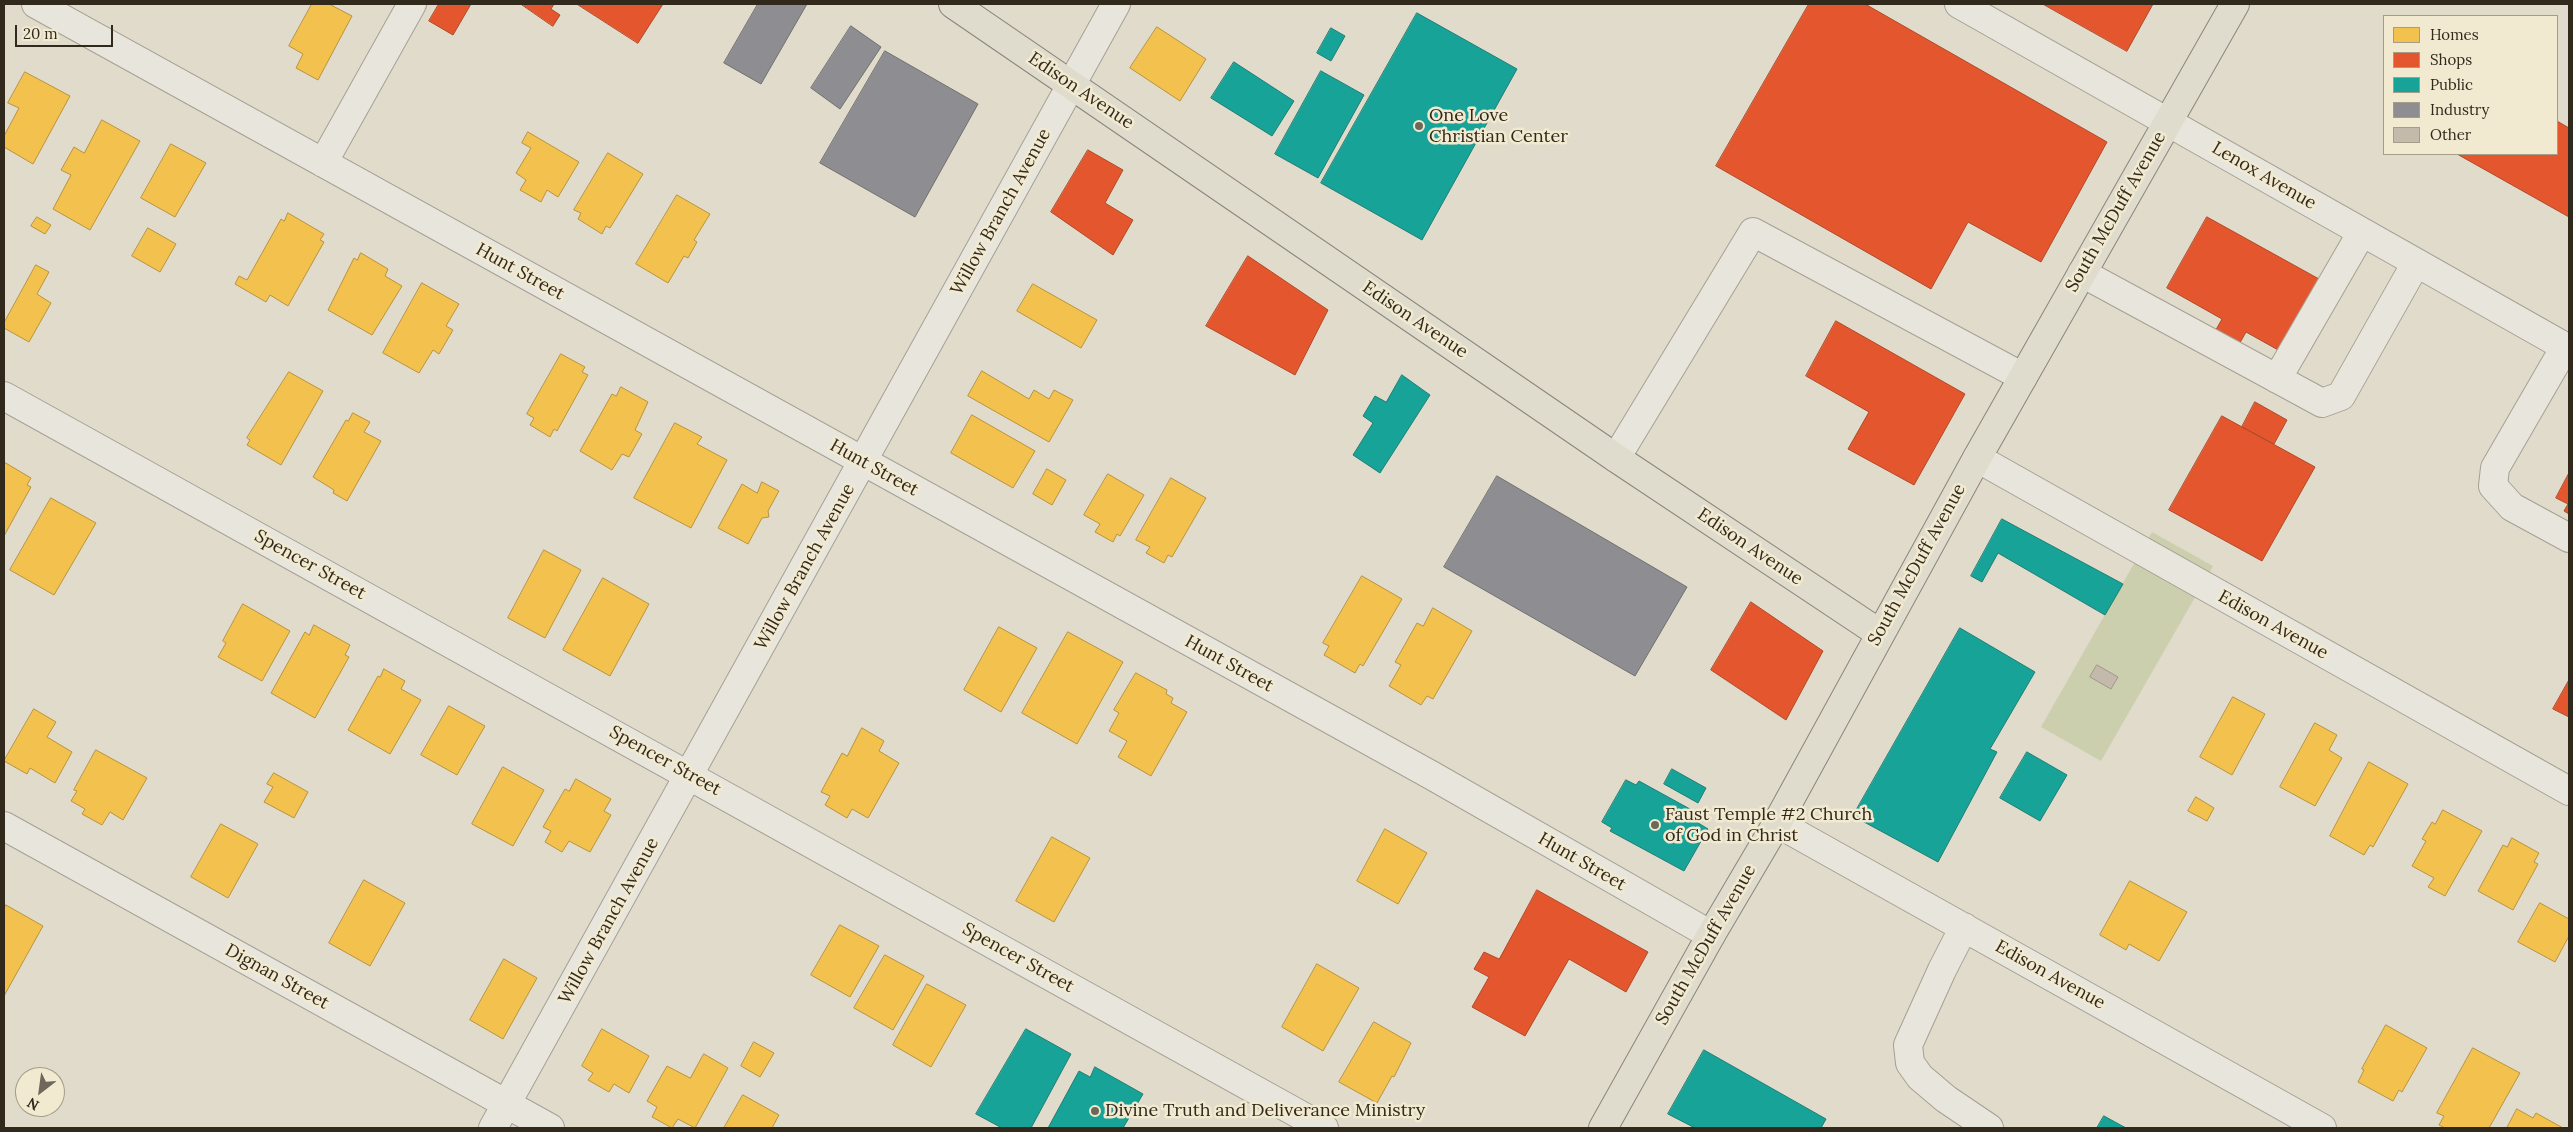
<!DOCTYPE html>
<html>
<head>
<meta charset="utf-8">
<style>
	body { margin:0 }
	#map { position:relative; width:2573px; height:1132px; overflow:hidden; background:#e0dbca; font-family:Lora,serif }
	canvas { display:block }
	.frame { position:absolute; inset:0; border:5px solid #32291d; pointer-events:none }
	.legend { position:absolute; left:2383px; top:15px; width:175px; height:140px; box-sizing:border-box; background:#f1ead0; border:1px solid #a59d88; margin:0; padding:6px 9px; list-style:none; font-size:15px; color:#32291d }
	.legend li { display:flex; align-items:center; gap:10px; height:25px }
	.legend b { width:25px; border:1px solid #a59d88 }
	.north { position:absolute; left:15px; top:1067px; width:50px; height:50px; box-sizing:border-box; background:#f1ead0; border:1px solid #a59d88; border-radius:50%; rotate:210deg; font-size:14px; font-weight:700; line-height:20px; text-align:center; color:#32291d }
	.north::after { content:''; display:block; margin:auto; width:18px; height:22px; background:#6f675a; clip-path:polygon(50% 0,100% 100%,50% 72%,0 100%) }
	.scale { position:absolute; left:15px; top:25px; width:98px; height:22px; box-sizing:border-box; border:2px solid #32291d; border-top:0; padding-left:6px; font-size:15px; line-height:18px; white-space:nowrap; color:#32291d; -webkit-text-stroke:4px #f1ead0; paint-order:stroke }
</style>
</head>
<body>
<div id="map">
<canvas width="2573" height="1132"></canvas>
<div class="frame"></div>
<ul class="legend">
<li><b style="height:14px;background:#f2c14e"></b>Homes</li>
<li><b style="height:14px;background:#e4572e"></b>Shops</li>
<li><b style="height:14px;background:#17a398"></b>Public</li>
<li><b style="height:14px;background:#8d8d92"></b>Industry</li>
<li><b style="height:14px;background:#c3baac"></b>Other</li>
</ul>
<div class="north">N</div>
<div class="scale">20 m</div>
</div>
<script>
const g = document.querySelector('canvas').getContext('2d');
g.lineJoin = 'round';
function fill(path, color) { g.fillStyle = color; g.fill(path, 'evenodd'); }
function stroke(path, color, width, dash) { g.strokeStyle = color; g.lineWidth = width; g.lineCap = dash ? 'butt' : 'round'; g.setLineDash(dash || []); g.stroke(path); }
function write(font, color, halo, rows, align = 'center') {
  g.font = font + ' Lora,serif'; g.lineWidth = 5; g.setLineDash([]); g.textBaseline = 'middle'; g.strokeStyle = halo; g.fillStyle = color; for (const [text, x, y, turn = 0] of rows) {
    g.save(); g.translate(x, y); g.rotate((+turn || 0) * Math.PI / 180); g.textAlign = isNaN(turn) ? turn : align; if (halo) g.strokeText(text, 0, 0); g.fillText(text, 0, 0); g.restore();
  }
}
fill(new Path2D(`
	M 2152,532 L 2213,566 L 2101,761 L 2041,727 Z`), '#cccfae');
const homes = new Path2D(`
	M 312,4 L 329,4 L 352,16 L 318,80 L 296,68 L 303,54 L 289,46 Z
	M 1157,27 L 1206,59 L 1180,101 L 1130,68 Z
	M 25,72 L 70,96 L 33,164 L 4,147 L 4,136 L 19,108 L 8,103 Z
	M 102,120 L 140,141 L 90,230 L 53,209 L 71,175 L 61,170 L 74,147 L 84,153 Z
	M 528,132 L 579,162 L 558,197 L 547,190 L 541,202 L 520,190 L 526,180 L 516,173 L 531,148 L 522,143 Z
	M 171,144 L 206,163 L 175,217 L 141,198 Z
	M 608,153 L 643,174 L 610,228 L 606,226 L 602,234 L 578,219 L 581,213 L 574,210 Z
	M 677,195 L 710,214 L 694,240 L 697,242 L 688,258 L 684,256 L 668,283 L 636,264 Z
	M 288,213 L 324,234 L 320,240 L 324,242 L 288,306 L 270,295 L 266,302 L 235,284 L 239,276 L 247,280 L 281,219 L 284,221 Z
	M 37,217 L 51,225 L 45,234 L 31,226 Z
	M 148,228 L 176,244 L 160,272 L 132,256 Z
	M 361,253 L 388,269 L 385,276 L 402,286 L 372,335 L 328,310 L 354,258 L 357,260 Z
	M 36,265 L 49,272 L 37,294 L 51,303 L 29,342 L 4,328 L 4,323 Z
	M 422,283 L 459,304 L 446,326 L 453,330 L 439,354 L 433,350 L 419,373 L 383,353 Z
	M 1033,284 L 1097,320 L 1081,348 L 1017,311 Z
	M 561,354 L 585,367 L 582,372 L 588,375 L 557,431 L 554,429 L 550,437 L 530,425 L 534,418 L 527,414 Z
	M 982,371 L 1029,399 L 1034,390 L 1049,399 L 1054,390 L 1073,400 L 1049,442 L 968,396 Z
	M 289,372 L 323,391 L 281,465 L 247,445 L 250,440 L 247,438 Z
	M 621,387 L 648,402 L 635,430 L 642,434 L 629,457 L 622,454 L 612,470 L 580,451 L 612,394 L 616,396 Z
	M 353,413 L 370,422 L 364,432 L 381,441 L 347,501 L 333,493 L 334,490 L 313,477 L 346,420 L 348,421 Z
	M 972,415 L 1035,451 L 1013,488 L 951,453 Z
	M 675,423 L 702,437 L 697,444 L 727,460 L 691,528 L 634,498 Z
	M 4,462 L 31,478 L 27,485 L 31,487 L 4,536 Z
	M 1047,469 L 1066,480 L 1052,505 L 1033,494 Z
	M 1108,474 L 1144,495 L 1120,536 L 1117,534 L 1113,542 L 1095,532 L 1100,524 L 1084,515 Z
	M 1171,478 L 1206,498 L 1172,557 L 1168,555 L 1164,563 L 1146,553 L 1150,547 L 1136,540 Z
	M 762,482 L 779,491 L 768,511 L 769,517 L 762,518 L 748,544 L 718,528 L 742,484 L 757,493 Z
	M 51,498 L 96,523 L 54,595 L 10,570 Z
	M 544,550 L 581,570 L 545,638 L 508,618 Z
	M 1362,576 L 1402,599 L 1363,666 L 1360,664 L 1355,673 L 1324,655 L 1329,646 L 1323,643 Z
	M 603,578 L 649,604 L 610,676 L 563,650 Z
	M 243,604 L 290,631 L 262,681 L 218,657 L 226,643 L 223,641 Z
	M 1433,608 L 1472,631 L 1433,699 L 1427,696 L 1421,705 L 1389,686 L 1401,665 L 1395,662 L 1417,623 L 1423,626 Z
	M 314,625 L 350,645 L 345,655 L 349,657 L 315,718 L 271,693 L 305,632 L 309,635 Z
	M 999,627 L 1037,648 L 1001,712 L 964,690 Z
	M 1068,632 L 1123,662 L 1077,744 L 1022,713 Z
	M 384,669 L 405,681 L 401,689 L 421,700 L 390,754 L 348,730 L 378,676 L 380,677 Z
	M 1136,673 L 1167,690 L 1166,694 L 1173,698 L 1171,703 L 1187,712 L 1151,776 L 1118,757 L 1127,741 L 1109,731 L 1119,713 L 1114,710 Z
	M 2233,697 L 2265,714 L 2232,775 L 2200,757 Z
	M 449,706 L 485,726 L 457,775 L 421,755 Z
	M 34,709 L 56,722 L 47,737 L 72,752 L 55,783 L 30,768 L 27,774 L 4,761 Z
	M 2315,723 L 2337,735 L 2329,750 L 2342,758 L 2315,806 L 2280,787 Z
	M 862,728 L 884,741 L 879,751 L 899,763 L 868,818 L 852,809 L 847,818 L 825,805 L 830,796 L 821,792 L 842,753 L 847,756 Z
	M 96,750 L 147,778 L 123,820 L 110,812 L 102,825 L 82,814 L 85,809 L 71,801 L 77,791 L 74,790 Z
	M 2369,762 L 2408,784 L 2373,847 L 2370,845 L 2364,855 L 2330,836 Z
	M 503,767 L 544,790 L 513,846 L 472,824 Z
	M 274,773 L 308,792 L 294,818 L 264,802 L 273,787 L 267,784 Z
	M 576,779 L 611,799 L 604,811 L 611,815 L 590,852 L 569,841 L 562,852 L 545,842 L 551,831 L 543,827 L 565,789 L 569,791 Z
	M 2196,797 L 2214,808 L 2207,821 L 2188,811 Z
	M 2443,810 L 2482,831 L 2445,896 L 2428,887 L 2434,878 L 2412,866 L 2426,841 L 2422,839 L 2432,822 L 2435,824 Z
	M 221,824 L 258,844 L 228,898 L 191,877 Z
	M 1385,829 L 1427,853 L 1398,904 L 1357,881 Z
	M 1052,837 L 1090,858 L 1054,922 L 1016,901 Z
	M 2512,838 L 2539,853 L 2534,862 L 2538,864 L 2513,910 L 2478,891 L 2503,845 L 2507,847 Z
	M 364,880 L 405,903 L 370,966 L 329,943 Z
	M 2130,881 L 2187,912 L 2159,961 L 2129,944 L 2126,950 L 2100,935 Z
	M 2540,903 L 2569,919 L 2569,936 L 2555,962 L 2518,942 Z
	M 6,905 L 43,926 L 4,996 L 4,909 Z
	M 840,925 L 879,946 L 850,997 L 811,975 Z
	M 885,955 L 924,976 L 893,1030 L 854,1008 Z
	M 504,959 L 537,978 L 503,1039 L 470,1020 Z
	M 1317,964 L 1359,988 L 1323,1051 L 1282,1027 Z
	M 927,984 L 966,1005 L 931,1067 L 893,1045 Z
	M 1374,1022 L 1411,1043 L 1394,1077 L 1392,1076 L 1377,1103 L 1339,1082 Z
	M 2386,1025 L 2427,1048 L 2402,1092 L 2399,1090 L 2393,1101 L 2358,1082 L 2364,1070 L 2362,1069 Z
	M 602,1029 L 649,1056 L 629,1093 L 614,1084 L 609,1092 L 588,1080 L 593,1073 L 582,1066 Z
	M 754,1042 L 774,1053 L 760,1077 L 741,1066 Z
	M 2473,1048 L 2520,1073 L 2489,1128 L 2445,1128 L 2439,1125 L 2444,1116 L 2437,1113 Z
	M 704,1054 L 728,1068 L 695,1128 L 678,1119 L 672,1128 L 652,1117 L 657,1107 L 647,1101 L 667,1066 L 690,1078 Z
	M 743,1095 L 779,1115 L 772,1128 L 724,1128 Z
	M 2517,1109 L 2533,1118 L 2536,1113 L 2563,1128 L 2507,1128 Z`);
fill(homes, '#f2c14e');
stroke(homes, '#b8933f', 1);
const shops = new Path2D(`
	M 439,4 L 471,4 L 453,35 L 429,21 Z
	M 521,4 L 554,4 L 551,9 L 560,15 L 553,26 Z
	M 577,4 L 663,4 L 638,43 Z
	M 1809,4 L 1865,4 L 2107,142 L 2041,262 L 1968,222 L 1931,289 L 1716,166 Z
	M 2043,4 L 2153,4 L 2127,51 Z
	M 2557,121 L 2569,128 L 2569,217 L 2457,154 L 2557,154 Z
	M 1088,150 L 1123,170 L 1105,203 L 1133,220 L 1113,255 L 1051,212 Z
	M 2207,217 L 2319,279 L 2280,351 L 2246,332 L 2237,348 L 2213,335 L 2222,319 L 2167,288 Z
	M 1248,256 L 1328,310 L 1295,375 L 1206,326 Z
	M 1836,321 L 1965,394 L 1914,485 L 1848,449 L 1869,412 L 1806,376 Z
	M 2255,402 L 2287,420 L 2274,444 L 2242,427 Z
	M 2222,416 L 2315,467 L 2262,561 L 2169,510 Z
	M 2569,473 L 2569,514 L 2564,511 L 2568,504 L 2556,498 Z
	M 1751,602 L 1823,651 L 1786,720 L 1711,670 Z
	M 2569,680 L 2569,717 L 2553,709 Z
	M 1537,890 L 1648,952 L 1626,992 L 1569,959 L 1525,1036 L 1472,1007 L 1489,977 L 1474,969 L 1484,952 L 1499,959 Z`);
fill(shops, '#e4572e');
stroke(shops, '#af4929', 1);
const public = new Path2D(`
	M 1417,13 L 1517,69 L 1422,240 L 1321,183 Z
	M 1331,28 L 1345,36 L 1331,61 L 1317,53 Z
	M 1234,62 L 1294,101 L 1272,136 L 1211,98 Z
	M 1321,71 L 1364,95 L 1318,178 L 1275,154 Z
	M 1402,375 L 1430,395 L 1380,473 L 1353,455 L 1373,423 L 1363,416 L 1375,396 L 1386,402 Z
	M 2002,519 L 2123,584 L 2105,615 L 1998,553 L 1982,582 L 1971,576 Z
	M 1960,628 L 2035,672 L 1990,749 L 1997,752 L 1938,862 L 1853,816 Z
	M 2027,752 L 2067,775 L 2040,821 L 2000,798 Z
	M 1672,769 L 1706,788 L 1698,803 L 1664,784 Z
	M 1626,780 L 1636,785 L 1639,781 L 1699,814 L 1695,821 L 1708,829 L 1684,871 L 1610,831 L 1612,828 L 1602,822 Z
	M 1026,1029 L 1071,1054 L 1031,1128 L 1002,1128 L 976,1114 Z
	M 1704,1050 L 1826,1119 L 1821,1128 L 1695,1128 L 1668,1114 Z
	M 1095,1067 L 1143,1094 L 1123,1128 L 1048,1128 L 1079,1071 L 1090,1077 Z
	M 2104,1116 L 2126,1128 L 2097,1128 Z`);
fill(public, '#17a398');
stroke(public, '#1f7e73', 1);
const industry = new Path2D(`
	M 758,4 L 807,4 L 761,84 L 724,63 Z
	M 851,26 L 881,47 L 840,109 L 811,88 Z
	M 885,51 L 978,104 L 915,217 L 820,163 Z
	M 1497,476 L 1687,587 L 1635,676 L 1444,567 Z`);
fill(industry, '#8d8d92');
stroke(industry, '#726f6f', 1);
const building = new Path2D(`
	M 2097,665 L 2118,677 L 2111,689 L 2090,677 Z`);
fill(building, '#c3baac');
stroke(building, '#a0978a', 1);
const minor = new Path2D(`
	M 36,4 L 1431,775 L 1711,935
	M 1959,4 L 2569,349
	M 323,163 L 412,4
	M 2082,273 L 2322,403 L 2341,396 L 2416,263
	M 2565,347 L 2495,468 L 2493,486 L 2512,507 L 2569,538
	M 2277,379 L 2362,232
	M 4,396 L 1324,1128
	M 1616,458 L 1753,232 L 2023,377
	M 1977,458 L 2569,791
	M 1777,823 L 2322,1128
	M 4,826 L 550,1128
	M 1964,927 L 1942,970 L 1908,1045 L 1910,1063 L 1920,1077 L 1946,1099 L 1989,1128
	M 493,1128 L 1116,4`);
const major = new Path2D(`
	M 953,4 L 1616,458 L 1879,633
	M 1603,1128 L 1711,935 L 1777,823 L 1977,458 L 2235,4`);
stroke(minor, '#a5a094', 30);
stroke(major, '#8b857a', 30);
stroke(minor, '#e8e6dc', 28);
stroke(major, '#e0dccd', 28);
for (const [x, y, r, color] of [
	[1419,126,5,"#6f675a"],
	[1655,825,5,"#6f675a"],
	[1095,1111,5,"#6f675a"]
]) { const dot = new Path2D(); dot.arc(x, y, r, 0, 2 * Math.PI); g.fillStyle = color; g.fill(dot); stroke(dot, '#f1ead0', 2); }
write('18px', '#32291d', '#f1ead0', [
	["Edison Avenue",1081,91,34],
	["Lenox Avenue",2264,176,30],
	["Willow Branch Avenue",1001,212,-61],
	["South McDuff Avenue",2116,212,-60],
	["Hunt Street",520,272,29],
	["Edison Avenue",1415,320,34],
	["Hunt Street",874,468,29],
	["Edison Avenue",1750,547,34],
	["Spencer Street",310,565,29],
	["South McDuff Avenue",1917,565,-61],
	["Willow Branch Avenue",805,567,-61],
	["Edison Avenue",2273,625,29],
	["Hunt Street",1229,664,29],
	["Spencer Street",665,761,29],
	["Hunt Street",1582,862,30],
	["Willow Branch Avenue",609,921,-61],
	["South McDuff Avenue",1706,945,-60],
	["Spencer Street",1018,958,29],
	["Edison Avenue",2050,975,29],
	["Dignan Street",277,977,29]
]);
write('18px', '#32291d', '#f1ead0', [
	["One Love",1429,116],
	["Christian Center",1429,137],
	["Faust Temple #2 Church",1665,815],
	["of God in Christ",1665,836],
	["Divine Truth and Deliverance Ministry",1105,1111]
], 'left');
</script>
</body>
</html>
